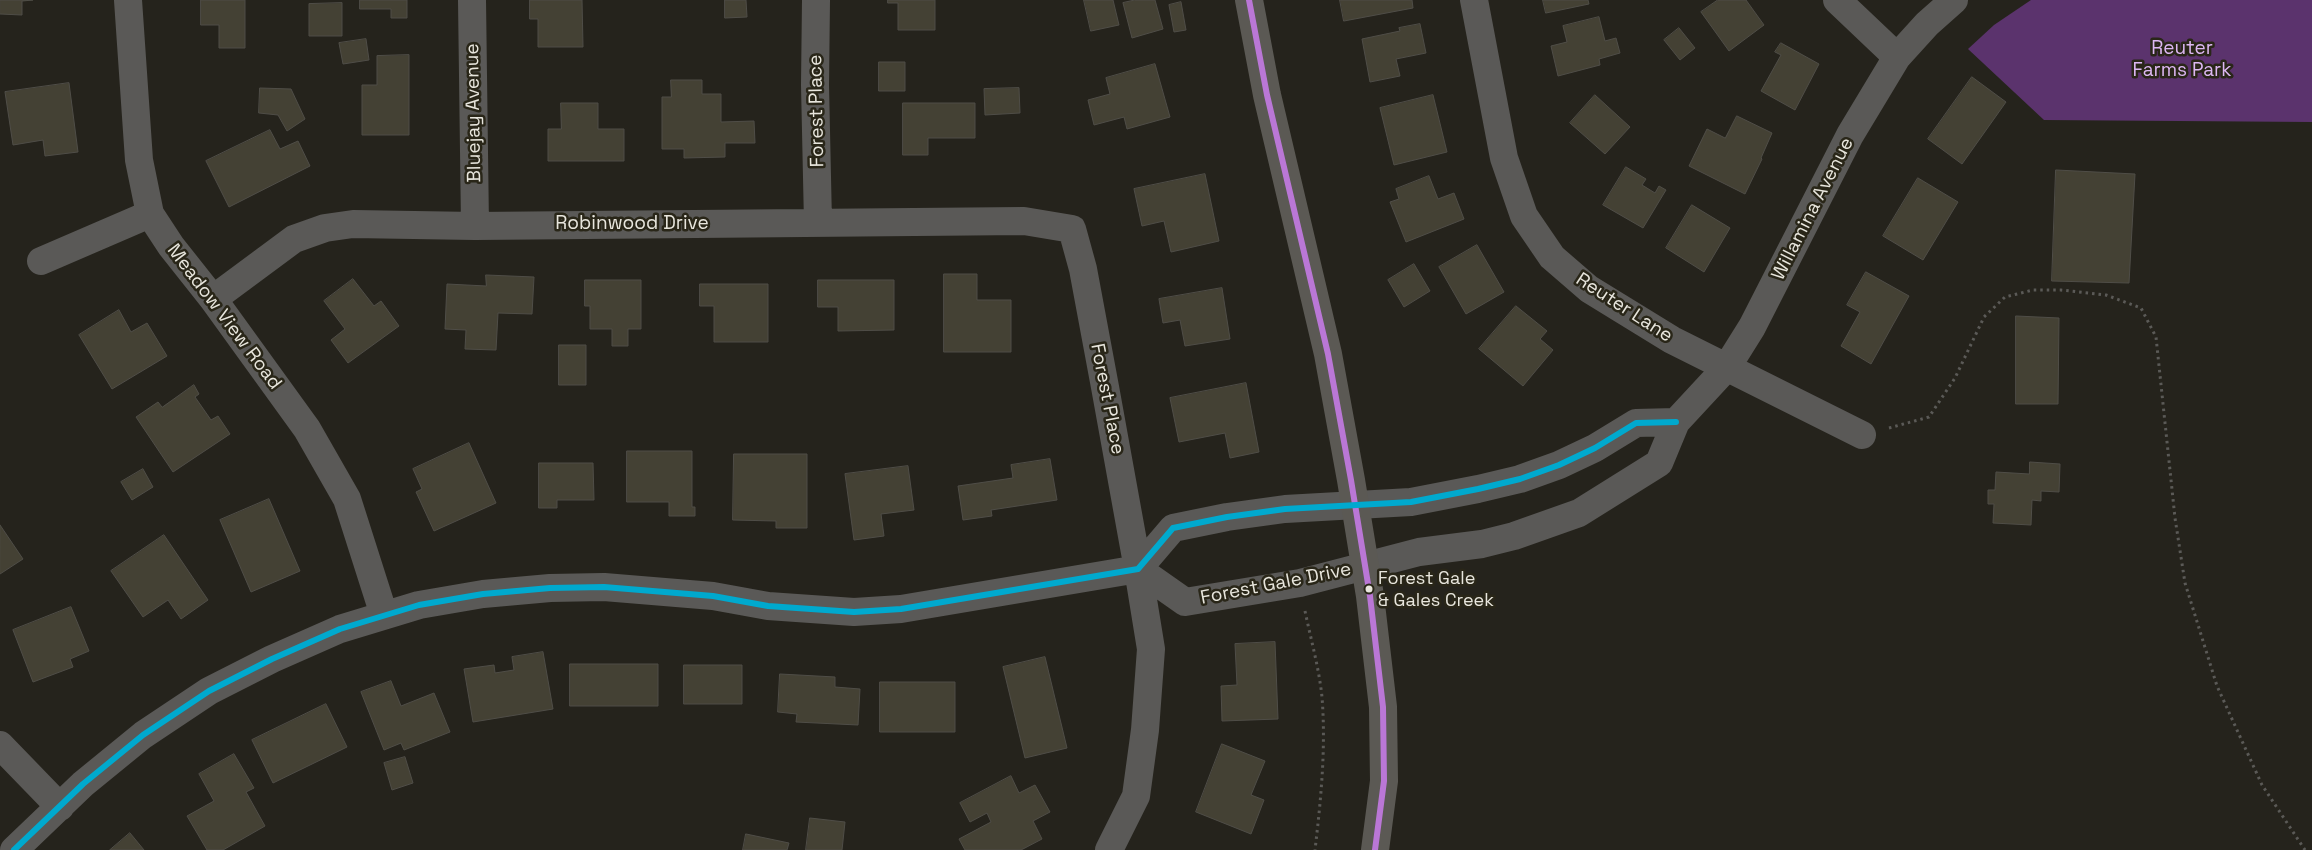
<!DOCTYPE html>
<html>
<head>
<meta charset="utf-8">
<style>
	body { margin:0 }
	canvas { display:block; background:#25231c }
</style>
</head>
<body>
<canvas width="2312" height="850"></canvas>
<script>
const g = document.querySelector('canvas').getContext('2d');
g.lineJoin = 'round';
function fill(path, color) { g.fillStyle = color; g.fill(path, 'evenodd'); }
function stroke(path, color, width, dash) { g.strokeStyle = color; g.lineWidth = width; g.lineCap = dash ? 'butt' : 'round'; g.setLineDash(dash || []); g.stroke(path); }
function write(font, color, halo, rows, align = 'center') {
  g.font = font + ' "Space Grotesk",sans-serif'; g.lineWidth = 5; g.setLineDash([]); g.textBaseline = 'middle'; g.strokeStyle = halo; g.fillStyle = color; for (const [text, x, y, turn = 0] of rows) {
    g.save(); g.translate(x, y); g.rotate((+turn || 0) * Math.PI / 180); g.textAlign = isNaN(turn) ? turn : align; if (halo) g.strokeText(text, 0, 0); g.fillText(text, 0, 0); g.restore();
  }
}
fill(new Path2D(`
	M 2031,0 L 2312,0 L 2312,122 L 2044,120 L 1968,49 L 1994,25 Z`), '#5b336d');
const building = new Path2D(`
	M 0,0 L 33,0 L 22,1 L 22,15 L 0,14 Z
	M 201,0 L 245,0 L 245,48 L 219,48 L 219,25 L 201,25 Z
	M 360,0 L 407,0 L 407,18 L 391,18 L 391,9 L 360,9 Z
	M 530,0 L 582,0 L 583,47 L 538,47 L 538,19 L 530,19 Z
	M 725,0 L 746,0 L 747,17 L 725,18 Z
	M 888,0 L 935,0 L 935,30 L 898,30 L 898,3 L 888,3 Z
	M 1084,0 L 1113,0 L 1119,25 L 1091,31 Z
	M 1135,0 L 1155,0 L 1163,29 L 1132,38 L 1123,3 Z
	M 1340,0 L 1412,0 L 1413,8 L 1344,21 Z
	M 1543,0 L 1588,0 L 1589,4 L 1546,13 Z
	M 1718,0 L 1746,0 L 1764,25 L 1729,51 L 1701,12 Z
	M 1181,2 L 1186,30 L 1174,32 L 1169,5 Z
	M 342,3 L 342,36 L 309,36 L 309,4 Z
	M 1599,17 L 1605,41 L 1616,38 L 1620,53 L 1599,59 L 1600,65 L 1558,76 L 1551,46 L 1567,42 L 1563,26 Z
	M 1420,24 L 1426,53 L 1396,59 L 1400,76 L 1370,82 L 1362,39 L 1400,31 L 1399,28 Z
	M 1679,28 L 1695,48 L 1680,60 L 1664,40 Z
	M 366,39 L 369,60 L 343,64 L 339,43 Z
	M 1781,43 L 1819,64 L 1795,110 L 1761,91 L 1781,55 L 1775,52 Z
	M 409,55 L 409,135 L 362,135 L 362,85 L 377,85 L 377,56 Z
	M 879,62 L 905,62 L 905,91 L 879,91 Z
	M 1155,64 L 1170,117 L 1127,129 L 1124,117 L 1094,125 L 1088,100 L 1110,94 L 1106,78 Z
	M 1972,77 L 2006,102 L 1962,164 L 1928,139 Z
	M 671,80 L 702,80 L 702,94 L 721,94 L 721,122 L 754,121 L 755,143 L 725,143 L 725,157 L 684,158 L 684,149 L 662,149 L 662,97 L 671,97 Z
	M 69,83 L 78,152 L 45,156 L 43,140 L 13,145 L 5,92 Z
	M 260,88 L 291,89 L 305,119 L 287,131 L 278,115 L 259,113 Z
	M 1019,88 L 1020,113 L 985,115 L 984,89 Z
	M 1433,95 L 1447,152 L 1394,165 L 1380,108 Z
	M 1595,95 L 1630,127 L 1605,154 L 1570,123 Z
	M 561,103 L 598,103 L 598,129 L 624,129 L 624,161 L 548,161 L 548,129 L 561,129 Z
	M 903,103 L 975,103 L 975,138 L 928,138 L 928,155 L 903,155 Z
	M 1737,116 L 1772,133 L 1761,158 L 1762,159 L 1745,194 L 1689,166 L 1707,129 L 1725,138 Z
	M 270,130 L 280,149 L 298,141 L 310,166 L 229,207 L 206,161 Z
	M 1626,167 L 1646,179 L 1642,185 L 1655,193 L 1659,186 L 1666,190 L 1643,228 L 1603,205 Z
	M 2056,170 L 2135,174 L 2129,283 L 2052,281 Z
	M 1205,174 L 1219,241 L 1171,252 L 1164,221 L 1142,226 L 1134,189 Z
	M 1429,176 L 1438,199 L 1454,193 L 1464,219 L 1406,242 L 1390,202 L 1399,199 L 1396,189 Z
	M 1918,178 L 1958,202 L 1923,260 L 1883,236 Z
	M 1692,205 L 1730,228 L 1704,272 L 1666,248 Z
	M 1477,245 L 1504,292 L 1466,314 L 1439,267 Z
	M 1414,264 L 1430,291 L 1404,307 L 1388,280 Z
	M 1866,272 L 1909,296 L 1871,364 L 1841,346 L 1860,312 L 1847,305 Z
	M 944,274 L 977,274 L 977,300 L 1011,300 L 1011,352 L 944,352 Z
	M 486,275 L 534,277 L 532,314 L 498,313 L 496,350 L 465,349 L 466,330 L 445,329 L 447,284 L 486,286 Z
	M 353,279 L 374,306 L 381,301 L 399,326 L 348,363 L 331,340 L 345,329 L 324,301 Z
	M 585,280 L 641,280 L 641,329 L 628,329 L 628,346 L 612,346 L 612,329 L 590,329 L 590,306 L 585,306 Z
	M 818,280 L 894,280 L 894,330 L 838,331 L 838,307 L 818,307 Z
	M 700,284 L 768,284 L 768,342 L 714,342 L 714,306 L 700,306 Z
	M 1222,288 L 1230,339 L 1185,346 L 1180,320 L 1163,323 L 1159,299 Z
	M 1516,306 L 1547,331 L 1540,339 L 1553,350 L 1523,386 L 1479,349 Z
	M 119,310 L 131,332 L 147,323 L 167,356 L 112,389 L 79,335 Z
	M 2016,316 L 2059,318 L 2058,404 L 2016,404 Z
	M 559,345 L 586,345 L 586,385 L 559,385 Z
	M 1246,383 L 1259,452 L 1230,458 L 1225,433 L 1179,442 L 1170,398 Z
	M 194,385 L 199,394 L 195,397 L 211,420 L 218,416 L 230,434 L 173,472 L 136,417 L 158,402 L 162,407 Z
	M 469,443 L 496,503 L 434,531 L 416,492 L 422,489 L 413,469 Z
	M 627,451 L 692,451 L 692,507 L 695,507 L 695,516 L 669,516 L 669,502 L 627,502 Z
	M 734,454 L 807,454 L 807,528 L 776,528 L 776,521 L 733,520 Z
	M 1050,459 L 1057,500 L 991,510 L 992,516 L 963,520 L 958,486 L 1013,478 L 1011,465 Z
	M 2030,462 L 2060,464 L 2059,492 L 2041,491 L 2041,501 L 2032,500 L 2031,525 L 1993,523 L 1994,504 L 1988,504 L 1988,490 L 1995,490 L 1996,472 L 2029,474 Z
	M 539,463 L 593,463 L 594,500 L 557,500 L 557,508 L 539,508 Z
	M 908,466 L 914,510 L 881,514 L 884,536 L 854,540 L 845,474 Z
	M 143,469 L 153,487 L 132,500 L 121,482 Z
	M 269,499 L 300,571 L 251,592 L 220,520 Z
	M 0,525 L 23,559 L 0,574 Z
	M 164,535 L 208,600 L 181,619 L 168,600 L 143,617 L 111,571 Z
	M 71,607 L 89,651 L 70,659 L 73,667 L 33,682 L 13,630 Z
	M 1275,642 L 1278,719 L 1222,721 L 1221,686 L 1237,685 L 1235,644 Z
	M 543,652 L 553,709 L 473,722 L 464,669 L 494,665 L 495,673 L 514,670 L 512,657 Z
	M 1045,657 L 1067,748 L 1025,758 L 1003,667 Z
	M 570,664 L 658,664 L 658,706 L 570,706 Z
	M 684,665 L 742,665 L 742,704 L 684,704 Z
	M 780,674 L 835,677 L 835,687 L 860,689 L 858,725 L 796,722 L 797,714 L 778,712 Z
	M 391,681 L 401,706 L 434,693 L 450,732 L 404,750 L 401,743 L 384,750 L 361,692 Z
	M 880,682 L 955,682 L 955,732 L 880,732 Z
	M 326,704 L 347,747 L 273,783 L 252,740 Z
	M 1222,744 L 1265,761 L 1251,795 L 1264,800 L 1251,834 L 1196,812 Z
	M 234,754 L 254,788 L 246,792 L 265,826 L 223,850 L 207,850 L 187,816 L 214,801 L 199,774 Z
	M 405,757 L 413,783 L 392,790 L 384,763 Z
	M 1011,776 L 1019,793 L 1035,785 L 1050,812 L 1033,821 L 1042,839 L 1021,850 L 965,850 L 959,839 L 991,822 L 987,813 L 970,822 L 960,803 Z
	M 810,818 L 845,822 L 842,850 L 806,850 Z
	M 130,833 L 144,850 L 110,850 Z
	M 746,834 L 789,843 L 787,850 L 743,850 Z`);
fill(building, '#444134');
stroke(building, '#4f4d47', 1);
stroke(new Path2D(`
	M 1889,428 L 1929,417 L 1955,378 L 1984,317 L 2005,297 L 2033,290 L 2061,290 L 2106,295 L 2141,308 L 2156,337 L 2175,518 L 2185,583 L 2217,686 L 2262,785 L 2305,850
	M 1305,611 C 1311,640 1319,668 1322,697 C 1326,748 1321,799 1315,850`), '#5b5a57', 3, [2.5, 4]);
stroke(new Path2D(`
	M 128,0 L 139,160 L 150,214 L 171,246 L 213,299 L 307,429 L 347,499 L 384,615
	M 472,0 L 475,226
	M 816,0 L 815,85 L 818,223
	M 1474,0 L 1504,158 L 1524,216 L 1552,257 L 1589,289 L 1672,340 L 1862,435
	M 1837,0 L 1897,57
	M 41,261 L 150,214
	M 213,299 L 294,239 L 325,228 L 353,224 L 475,226 L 1024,221 L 1072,229 L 1083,269 L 1105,387 L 1138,569 L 1151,649 L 1145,730 L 1136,796 L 1109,850
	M 1138,569 L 1185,602 L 1300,583 L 1419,552 L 1482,544 L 1514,536 L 1579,513 L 1659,463 L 1676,422 L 1727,367 L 1752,327 L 1850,135 L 1897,57 L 1927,24 L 1954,0
	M 0,745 L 60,807
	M 14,850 L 83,784 L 143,735 L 209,691 L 272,659 L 340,629 L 419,605 L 483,594 L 550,588 L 604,587 L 713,596 L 768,606 L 854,612 L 901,609 L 1138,569 L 1173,528 L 1227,517 L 1285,509 L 1411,502 L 1478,489 L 1520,479 L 1559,465 L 1595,448 L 1636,423 L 1676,422`), '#5a5957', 28);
stroke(new Path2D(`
	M 1249,0 L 1267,95 L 1328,354 L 1351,480 L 1370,596 L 1383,707 L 1384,781 L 1375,850`), '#5b5954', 28);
stroke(new Path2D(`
	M 1249,0 L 1267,95 L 1328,354 L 1351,480 L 1370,596 L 1383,707 L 1384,781 L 1375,850`), '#ba77d6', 6);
stroke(new Path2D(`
	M 14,850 L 83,784 L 143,735 L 209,691 L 272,659 L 340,629 L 419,605 L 483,594 L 550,588 L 604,587 L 713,596 L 768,606 L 854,612 L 901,609 L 1138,569 L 1173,528 L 1227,517 L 1285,509 L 1411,502 L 1478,489 L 1520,479 L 1559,465 L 1595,448 L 1636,423 L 1676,422`), '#00a9ce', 6);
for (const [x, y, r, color] of [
	[1369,589,4.5,"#e8e6dd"]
]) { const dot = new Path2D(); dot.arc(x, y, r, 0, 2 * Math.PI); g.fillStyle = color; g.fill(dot); stroke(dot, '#292618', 2); }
write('18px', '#e8e6dd', '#292618', [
	["Forest Gale",1378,579],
	["& Gales Creek",1378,601]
], 'left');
write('19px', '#ddb7f3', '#292618', [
	["Reuter",2182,49],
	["Farms Park",2182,71]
]);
write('19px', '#e8e6dd', '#292618', [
	["Forest Place",817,111,-91],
	["Bluejay Avenue",474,113,-91],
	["Willamina Avenue",1813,209,-63],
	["Robinwood Drive",632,224],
	["Reuter Lane",1624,308,33],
	["Meadow View Road",224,317,53],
	["Forest Place",1107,399,79],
	["Forest Gale Drive",1276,584,-11]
]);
</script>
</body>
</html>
